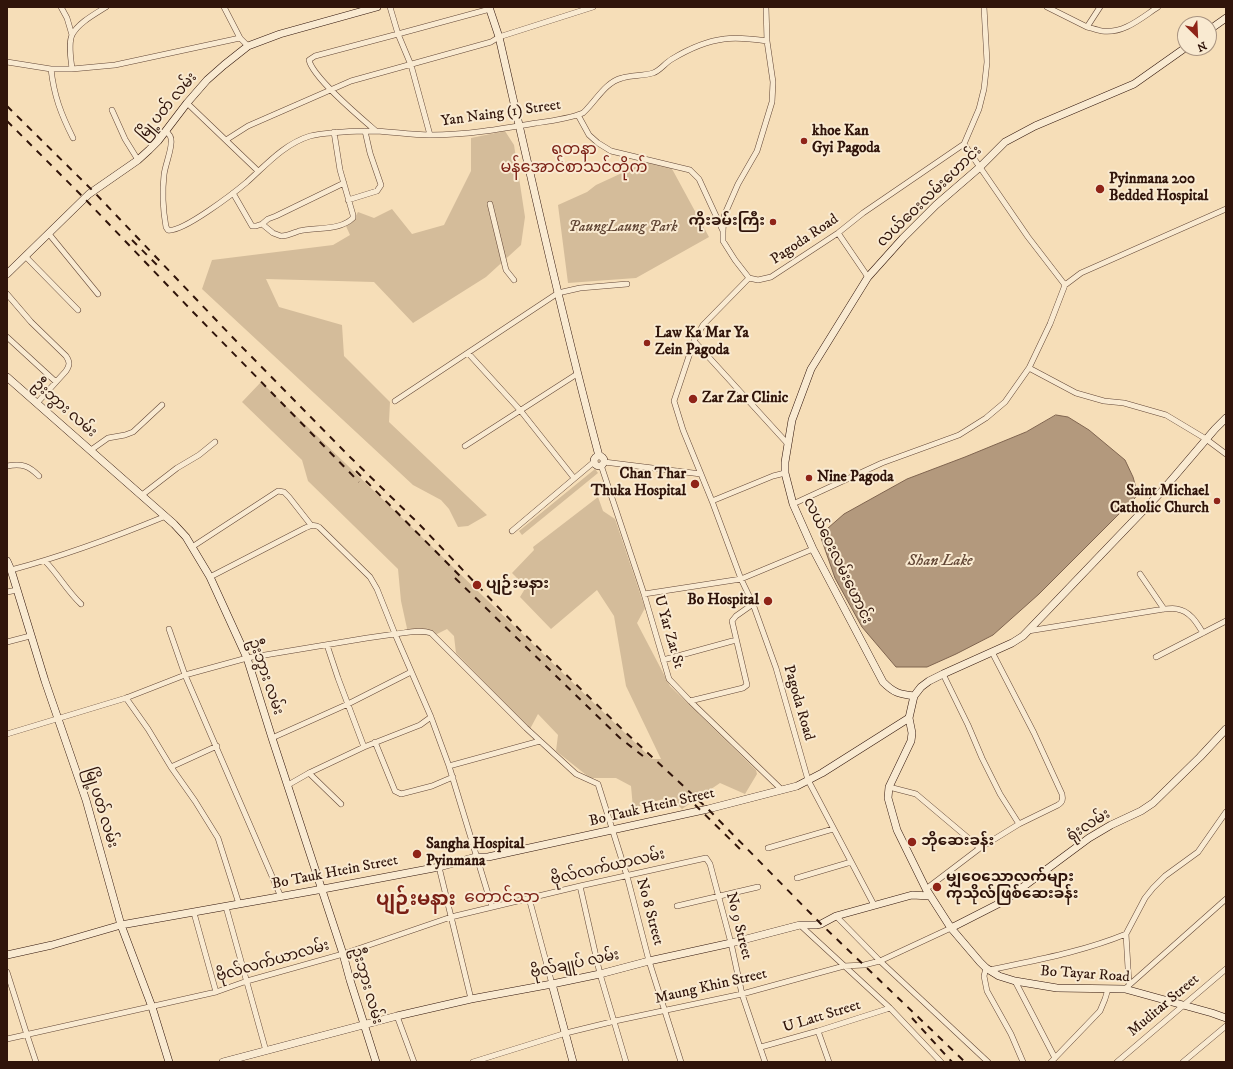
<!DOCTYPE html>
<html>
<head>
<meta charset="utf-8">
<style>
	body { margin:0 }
	#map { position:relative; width:1233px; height:1069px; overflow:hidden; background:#f6deb8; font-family:"IM FELL DW Pica",serif }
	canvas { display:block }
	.frame { position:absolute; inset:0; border:8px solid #30140a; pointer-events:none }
	.north { position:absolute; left:1177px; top:16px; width:40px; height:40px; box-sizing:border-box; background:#f9ead1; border:1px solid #a99481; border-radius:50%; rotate:156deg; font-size:11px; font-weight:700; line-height:16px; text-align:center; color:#30140a }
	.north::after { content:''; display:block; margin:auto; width:14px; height:18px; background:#8f2418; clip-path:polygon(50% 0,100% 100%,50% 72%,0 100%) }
</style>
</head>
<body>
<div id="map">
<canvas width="1233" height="1069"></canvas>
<div class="frame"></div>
<div class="north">N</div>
</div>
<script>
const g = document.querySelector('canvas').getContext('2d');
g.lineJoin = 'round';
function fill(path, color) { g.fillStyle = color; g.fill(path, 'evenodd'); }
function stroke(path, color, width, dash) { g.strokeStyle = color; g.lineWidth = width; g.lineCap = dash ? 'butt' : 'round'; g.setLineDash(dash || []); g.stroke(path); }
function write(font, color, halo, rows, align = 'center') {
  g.font = font + ' "IM FELL DW Pica","Noto Sans Myanmar",serif'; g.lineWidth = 4; g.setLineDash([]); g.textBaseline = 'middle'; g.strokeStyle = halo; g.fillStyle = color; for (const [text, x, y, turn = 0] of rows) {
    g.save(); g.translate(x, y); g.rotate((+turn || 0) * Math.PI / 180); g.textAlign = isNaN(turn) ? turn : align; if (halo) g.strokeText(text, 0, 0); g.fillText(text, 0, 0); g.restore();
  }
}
fill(new Path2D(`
	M 505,131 L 514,145 L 525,217 L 521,245 L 486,277 L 413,323 L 374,282 L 266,279 L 279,307 L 342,325 L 344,356 L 390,402 L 389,422 L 487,515 L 468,526 L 458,527 L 449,509 L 441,500 L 413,485 L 202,289 L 212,260 L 333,245 L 350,235 L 346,226 L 353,221 L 358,212 L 374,218 L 392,209 L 412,234 L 444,225 L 471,171 L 471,138 Z
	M 648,161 L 671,167 L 709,237 L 636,278 L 568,283 L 558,205 L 587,192 L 596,185 Z
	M 261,382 L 652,759 L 661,759 L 626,686 L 614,616 L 597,590 L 551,629 L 520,597 L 526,587 L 512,573 L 534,550 L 533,547 L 598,497 L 603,511 L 615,519 L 645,608 L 637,623 L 670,686 L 756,770 L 757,774 L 745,794 L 720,783 L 682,809 L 670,797 L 633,808 L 631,786 L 616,778 L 590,778 L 556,751 L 558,735 L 538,714 L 530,729 L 456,653 L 454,636 L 447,629 L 433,636 L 408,633 L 401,601 L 398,569 L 308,481 L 302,460 L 242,402 Z
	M 595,469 L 598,473 L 522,535 L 519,531 Z`), '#d4bc9a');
const water = new Path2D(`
	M 1056,415 L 1068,417 L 1089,430 L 1125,460 L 1133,477 L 1138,495 L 1039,594 L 993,635 L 956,654 L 927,667 L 896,667 L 862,627 L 835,578 L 820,535 L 844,514 L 907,479 L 965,457 L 1026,432 Z`);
fill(water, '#b3997d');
stroke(water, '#7f644f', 1);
const street = new Path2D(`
	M 61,7 L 67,18 L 72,35
	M 224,7 L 240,38 L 248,46
	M 390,7 L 398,34 L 411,65 L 430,135
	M 1047,7 L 1087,27 L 1100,7
	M 1087,27 C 1091,28 1097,30 1102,31 C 1124,34 1141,18 1158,7
	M 7,62 L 51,69 L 72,69 L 115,65 L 240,38
	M 51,69 C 54,96 61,114 73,138
	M 72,69 C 71,59 68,44 72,35 C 78,23 95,14 106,7
	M 187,103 L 258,171
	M 112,110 L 125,139 L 138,160
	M 578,115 L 589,135 L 598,143 L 611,151 L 690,170 L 699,179 L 723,231
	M 166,131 C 168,134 171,135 171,139 C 173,147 165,165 164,175 C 162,192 163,210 166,227 L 168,230 C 182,233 234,193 247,182 C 266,165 284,144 310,136 C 320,133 332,133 343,132 C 354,131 365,131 376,131 C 394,132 412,135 430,135 C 466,135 501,129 536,123 C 551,121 568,119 583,113 L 586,110 C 597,99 606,82 622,78 C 632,75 643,76 653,73 C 660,71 665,63 672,59 C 687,50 707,41 724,39 C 738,37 753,39 767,41
	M 376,131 C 361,118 313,78 309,60 L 315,56 L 398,34 L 490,9
	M 226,140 L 248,126 L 351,81 L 491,42 L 499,37 L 593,7
	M 233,193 L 252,226 L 256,226 L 262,224 L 273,233 L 281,236 C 287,236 293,233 299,231 C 315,227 340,231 353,218 L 353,215 L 340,170 L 334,132
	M 348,200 L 377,191 L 381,185 L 370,153 L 365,131
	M 490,204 L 506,270 L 514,280
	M 262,224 L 268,219 L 276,216 L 344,183
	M 838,233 L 868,277
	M 49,234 L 98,294
	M 25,256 L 78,310
	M 749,278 L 735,260 L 723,241 L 723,231 L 724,216 L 738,184 L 757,151 L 772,102 L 773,82 L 767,41 L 766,7
	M 1065,285 L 1081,273 L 1226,209
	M 7,294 L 31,322 L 66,356 C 70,362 70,365 66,371 L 37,403
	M 7,337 L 56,382
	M 694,341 L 787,443
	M 468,353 L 520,410 L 574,478
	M 1029,368 L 1076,393 L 1104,401 L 1124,403 L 1166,415 L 1206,439 L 1226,454
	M 395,401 L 558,293 L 580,288 L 627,284
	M 465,446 L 577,374
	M 91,450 L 108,438 L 125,435 L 133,432 L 162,405
	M 604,462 L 701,474
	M 601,465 L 644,594 L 669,679 L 690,701 L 782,790
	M 7,466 C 22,463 29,466 39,476
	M 142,495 L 177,468 L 199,455 L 215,442
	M 712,501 L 773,476 L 785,473
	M 793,504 L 882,463 L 959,435 L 986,418 L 1005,402 L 1029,368 L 1050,324 L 1065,285 L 1028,237 L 964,144
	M 512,531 L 595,461
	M 192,547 L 278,491 L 284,492 L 289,497 L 311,525
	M 45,561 C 58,574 67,591 81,604
	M 11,570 C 64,556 115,537 166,516
	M 1140,574 L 1164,609
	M 210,577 L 305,528 C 310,526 314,524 319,527 L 370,577 L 377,589 L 395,634 C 406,633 420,629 431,633 L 526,728 L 576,774 L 598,784 L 627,876 L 649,961 L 681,1062
	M 7,592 L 17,590
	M 644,594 L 741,579 L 813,549
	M 169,629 L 185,675 L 281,897
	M 1028,631 L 1164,609 C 1168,609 1173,608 1177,609 C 1190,611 1197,623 1203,633
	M 7,642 L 30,636
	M 327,645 L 338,678 L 364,747
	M 1156,657 L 1226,621
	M 663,660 L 736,640
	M 943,674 L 968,725 L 982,758 L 1000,794 L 1019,824
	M 126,698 L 148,729 L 171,767 L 195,801 L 218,838 L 239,904
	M 690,701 L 743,688 L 747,685 L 732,621 L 736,616 L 753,604
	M 7,734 L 126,698 L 185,675 L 247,658 L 367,638 L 395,634 L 431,717 L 449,766 L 492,907
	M 272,738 L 348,704 L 411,672
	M 375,742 L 395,791 L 401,794 L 432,786 L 453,777
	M 449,766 L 540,741
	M 171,767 L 217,746
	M 309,773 L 341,804
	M 288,785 L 309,773 L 364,747 L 420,725 L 431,717
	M 889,787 L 916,794 L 980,848
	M 768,848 L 833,829
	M 439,867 L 471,999
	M 797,878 L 851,862
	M 580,886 L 600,974 L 626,1062
	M 926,889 L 980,848 L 1019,824 L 1058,805 C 1063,802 1063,799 1062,794 L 1034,733 L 992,652
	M 529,898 L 552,984
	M 874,905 L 808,780 L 776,668 L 753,604 L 741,579 L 712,501 L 683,430 L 674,401 L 694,341 L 703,325 L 749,278 L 758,280 L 771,277 L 838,233 L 863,213 L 964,144 L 979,109 L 984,89 L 987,62 L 984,7
	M 677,906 L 758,887
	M 226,907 L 266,1051
	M 194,913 L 216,992
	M 836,916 L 880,961 L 988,1062
	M 800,925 L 890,1008 L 941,1062
	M 986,968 L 984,976 L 987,991 L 1011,1034 L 1023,1062
	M 990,970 C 1036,960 1082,952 1126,934
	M 7,972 L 27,1035 L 36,1062
	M 1015,981 L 1055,1058
	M 1129,985 L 1126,934 L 1145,898 L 1153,888 L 1165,876 L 1198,852 L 1226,812
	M 1127,987 L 1226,899
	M 397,1016 L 414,1062
	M 818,1031 L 829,1062
	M 7,1039 L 216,992 L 247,981 L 343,954 L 451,917 L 580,886 L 706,858 L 710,864 L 731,943 L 742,994 L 765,1062
	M 761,1047 L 818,1031 L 890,1008
	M 473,1062 L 566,1033 L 615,1021 L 742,994 L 844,966 L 864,965 L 880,961 L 951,928
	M 1051,1062 L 1100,1011 L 1105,999 L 1108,989
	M 1117,1062 L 1226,969
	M 1183,1062 L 1226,1026`);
const secondary = new Path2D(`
	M 489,7 L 499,37 C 531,177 562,317 599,456
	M 1209,30 L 1226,18
	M 7,274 L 89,194 L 138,160 L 149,150 L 158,141 L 187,103 L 207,80 L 224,65 L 248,46 L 280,34 L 377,7
	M 7,377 L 174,524 L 186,537 L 210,577 L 247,658 L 272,738 L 343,954 L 350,980 L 376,1062
	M 1226,418 L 1215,429 L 1162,491 L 1023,636 L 1012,643 L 943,674 L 929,681 L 921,687 L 914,696 L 909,718 L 912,733 L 911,741 L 889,787 L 888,798 L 897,830 L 926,889 L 951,928 L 980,962 L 986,968 L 999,976 L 1015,981 L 1057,988 L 1125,989 L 1212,1013 L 1226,1018
	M594 461a5 5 0 1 1 10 0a5 5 0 1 1-10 0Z
	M 7,561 L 11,570 L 45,681 L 86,800 L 121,925 L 152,1007 L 169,1062
	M 914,696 C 899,694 894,693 883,682 L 813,549 L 793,504 L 785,473 L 785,462 L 792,420 L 811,369 L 868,277 L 903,238 L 936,205 L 980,167 L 1005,142 L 1035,126 L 1134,84 L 1185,48
	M 951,928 L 1004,901 L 1089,838 L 1111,825 L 1141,811 L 1153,803 L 1200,757 L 1226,729
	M 7,955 L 52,945 L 121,925 L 323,889 L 439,867 L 476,857 L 488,857 L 708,809 L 797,786 L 822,773 L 909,718
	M 552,984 L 573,1062
	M 223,1062 L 397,1016 L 471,999 L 552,984 L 600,974 L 649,961 L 731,943 L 800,925 L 816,925 L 821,924 L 836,916 L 912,895 L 930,896`);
stroke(street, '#624636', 6);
stroke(secondary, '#30140a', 8);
stroke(street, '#f9ead1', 5);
stroke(secondary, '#f9ead1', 7);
stroke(new Path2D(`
	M 7,106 L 93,191 L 238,343 L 349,456 L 419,524 L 519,629 L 622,729 L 708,809 L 821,924 L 965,1062
	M 7,121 L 85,199 L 193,312 L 359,482
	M 132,240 L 159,267
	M 356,471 L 463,579
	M 455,578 L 620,738 L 648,760
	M 685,795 L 741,850
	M 912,1018 L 952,1062`), '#30140a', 2, [7, 7]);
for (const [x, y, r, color] of [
	[804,141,4,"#8f2418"],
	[1100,189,5,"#8f2418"],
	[773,222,4,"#8f2418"],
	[647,343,4,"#8f2418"],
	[693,399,5,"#8f2418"],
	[809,478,4,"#8f2418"],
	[695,484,5,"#8f2418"],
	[1217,501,4,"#8f2418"],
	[477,585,5,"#8f2418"],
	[768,601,5,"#8f2418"],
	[912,842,5,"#8f2418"],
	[417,854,5,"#8f2418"],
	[937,887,5,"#8f2418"]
]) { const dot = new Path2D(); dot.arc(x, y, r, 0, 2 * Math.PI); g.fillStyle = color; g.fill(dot); stroke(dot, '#f9ead1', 1.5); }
write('15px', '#30140a', '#f9ead1', [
	["မြို့ပတ် လမ်း",168,107,-50],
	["Yan Naing (1) Street",501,114,-8],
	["လယ်ဝေးလမ်းဟောင်း",930,197,-44],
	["Pagoda Road",805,240,-34],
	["ဦးဘွား လမ်း",64,409,41],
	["လယ်ဝေးလမ်းဟောင်း",837,561,64],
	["U Yar Zat St",668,632,74],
	["ဦးဘွား လမ်း",265,677,71],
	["Pagoda Road",798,703,74],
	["မြို့ပတ် လမ်း",100,808,73],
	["Bo Tauk Htein Street",652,808,-13],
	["ရုံးလမ်း",1089,826,-32],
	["ဗိုလ်လက်ယာလမ်း",608,868,-13],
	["Bo Tauk Htein Street",335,873,-11],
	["No 8 Street",649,912,75],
	["No 9 Street",738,926,76],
	["ဗိုလ်လက်ယာလမ်း",273,962,-16],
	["ဗိုလ်ချုပ် လမ်း",575,965,-12],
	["Bo Tayar Road",1085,975,4],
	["ဦးဘွား လမ်း",366,986,74],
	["Maung Khin Street",711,987,-13],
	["Muditar Street",1164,1006,-40],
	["U Latt Street",822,1017,-17]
]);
write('bold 15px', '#30140a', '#f9ead1', [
	["khoe Kan",812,132],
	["Gyi Pagoda",812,149],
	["Pyinmana 200",1109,180],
	["Bedded Hospital",1109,197],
	["ကိုးခမ်းကြီး",765,222,"right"],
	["Law Ka Mar Ya",655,334],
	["Zein Pagoda",655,351],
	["Zar Zar Clinic",702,399],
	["Chan Thar",686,475,"right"],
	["Thuka Hospital",686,492,"right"],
	["Nine Pagoda",817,478],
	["Saint Michael",1209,492,"right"],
	["Catholic Church",1209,509,"right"],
	["ပျဉ်းမနား",486,585],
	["Bo Hospital",759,601,"right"],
	["ဘိုဆေးခန်း",921,842],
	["Sangha Hospital",426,845],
	["Pyinmana",426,862],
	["မျှဝေသောလက်များ",946,878],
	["ကုသိုလ်ဖြစ်ဆေးခန်း",946,895]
], 'left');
write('italic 15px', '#614635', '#f9ead1', [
	["PaungLaung Park",623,228]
]);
write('16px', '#7a1f14', '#f9ead1', [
	["ရတနာ",574,151],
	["မန်အောင်စာသင်တိုက်",574,169]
]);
write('italic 16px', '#644938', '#f9ead1', [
	["Shan Lake",940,562]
]);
write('17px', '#7a1f14', '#f9ead1', [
	["တောင်သာ",502,898]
]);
write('bold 19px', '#7a1f14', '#f9ead1', [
	["ပျဉ်းမနား",416,901]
]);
</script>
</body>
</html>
